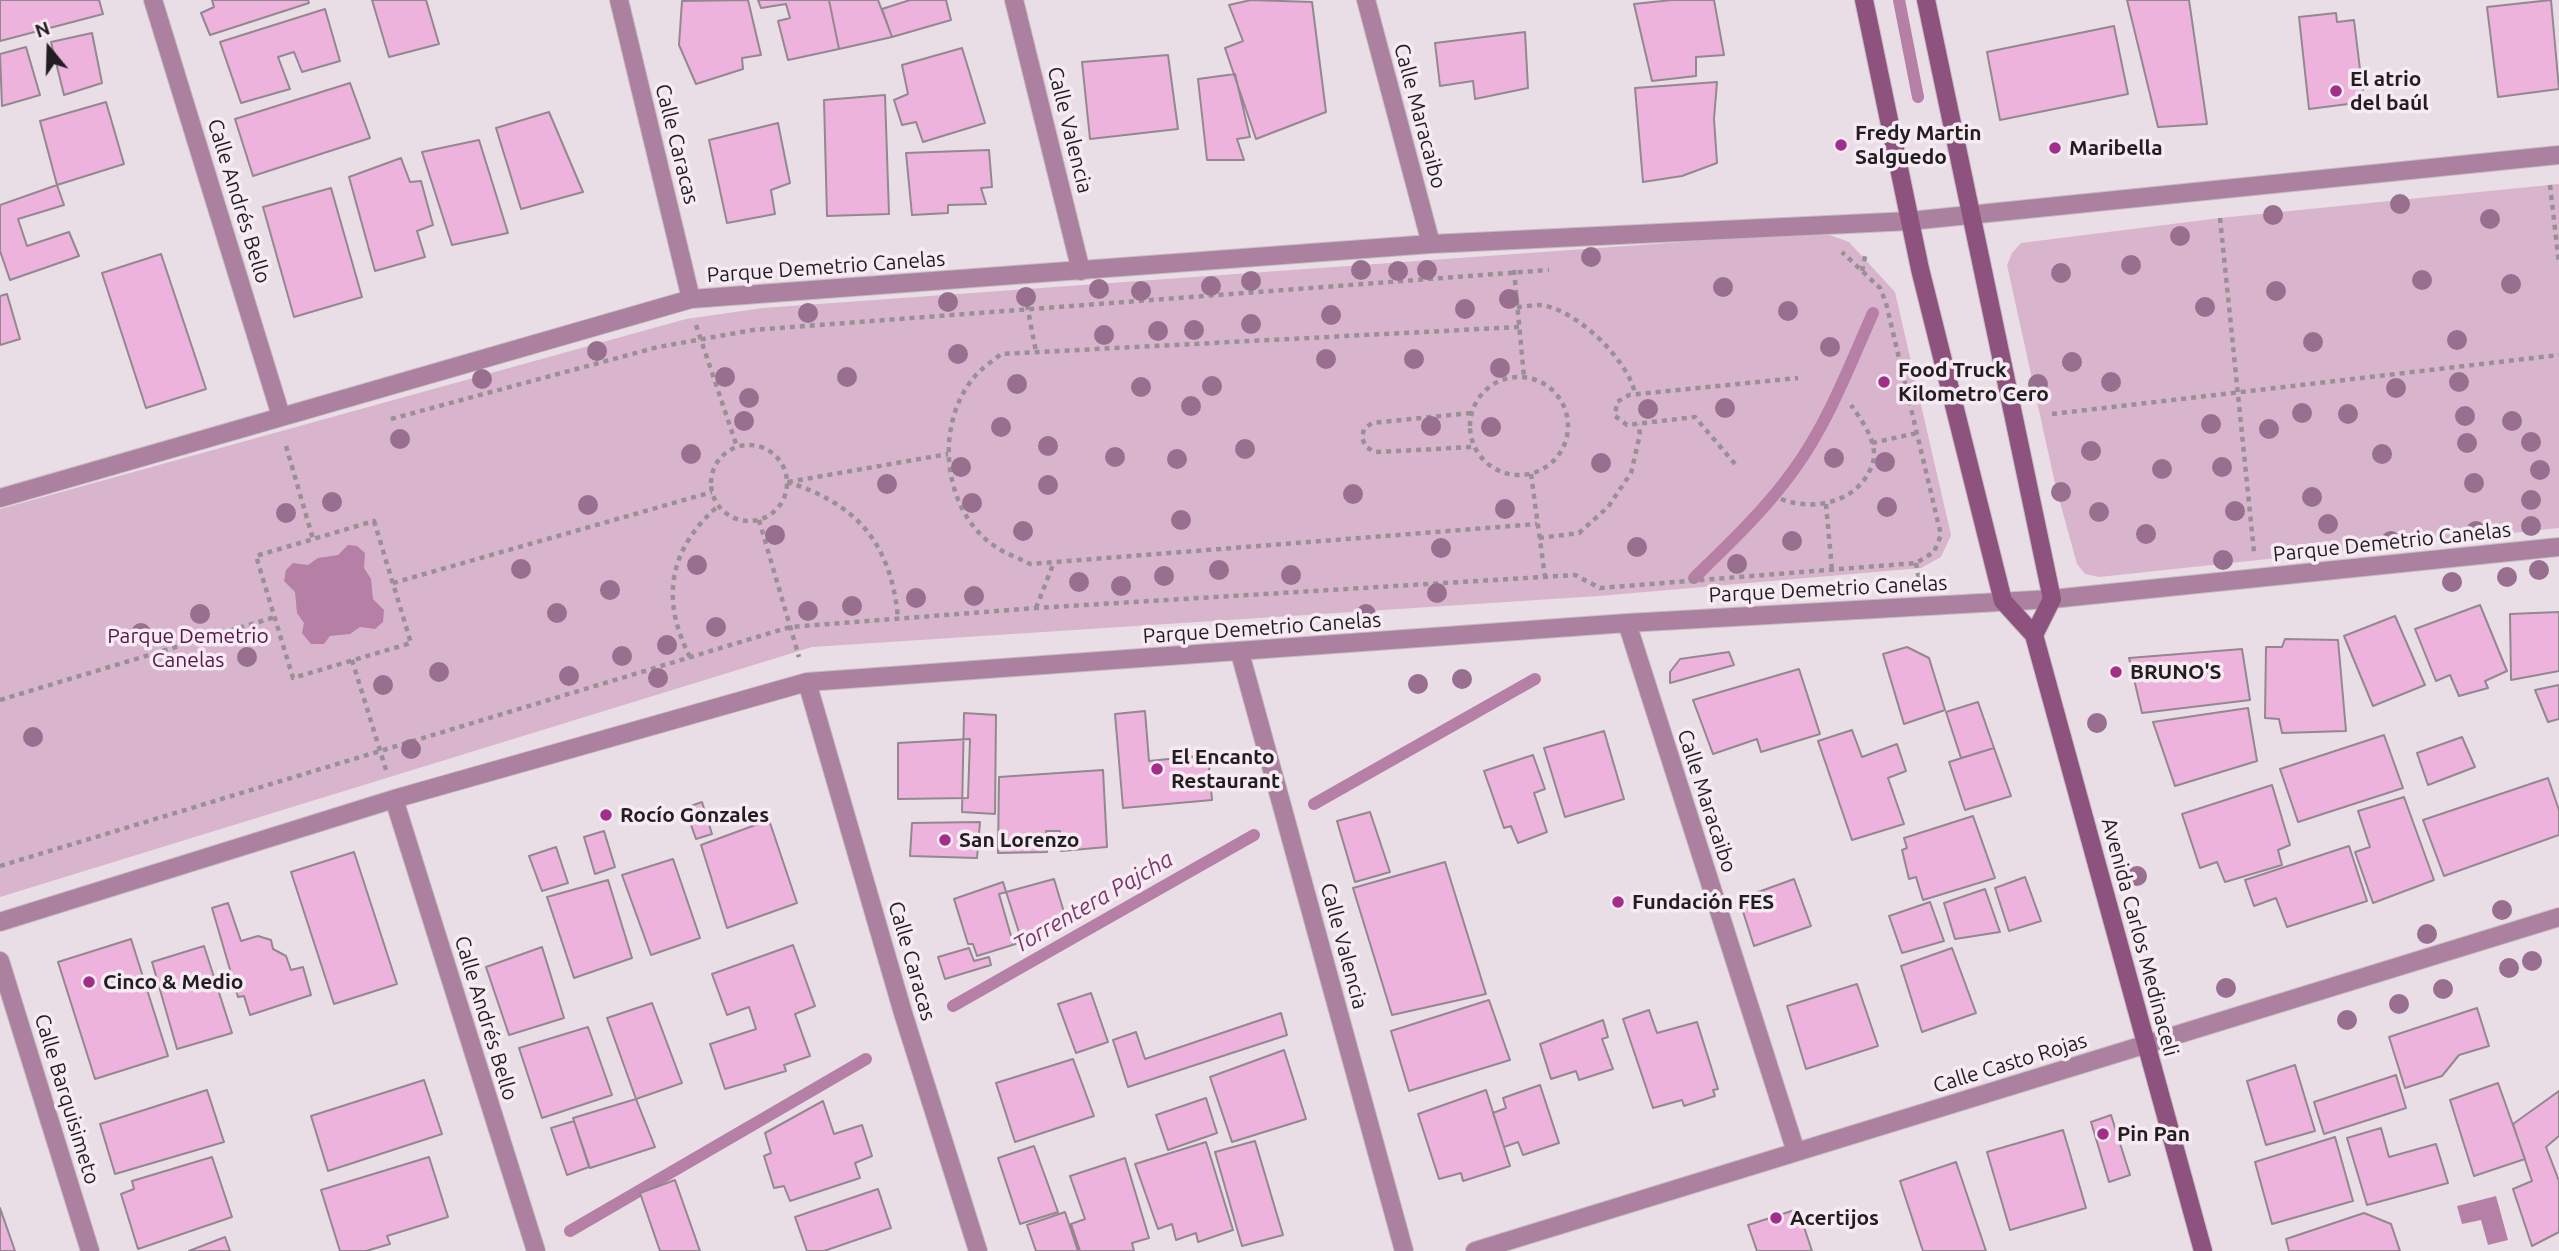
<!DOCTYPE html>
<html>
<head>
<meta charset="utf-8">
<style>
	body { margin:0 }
	#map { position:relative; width:2559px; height:1251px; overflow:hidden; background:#e9dee6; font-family:Ubuntu,sans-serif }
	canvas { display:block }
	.north { position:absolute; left:14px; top:14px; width:70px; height:70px; -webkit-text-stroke:5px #f7ebf3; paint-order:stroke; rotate:341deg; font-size:19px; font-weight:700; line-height:28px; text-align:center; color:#221d20 }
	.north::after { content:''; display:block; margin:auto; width:24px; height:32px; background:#221d20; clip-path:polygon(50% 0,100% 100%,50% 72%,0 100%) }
</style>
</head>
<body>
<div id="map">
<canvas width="2559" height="1251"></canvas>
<div class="north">N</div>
</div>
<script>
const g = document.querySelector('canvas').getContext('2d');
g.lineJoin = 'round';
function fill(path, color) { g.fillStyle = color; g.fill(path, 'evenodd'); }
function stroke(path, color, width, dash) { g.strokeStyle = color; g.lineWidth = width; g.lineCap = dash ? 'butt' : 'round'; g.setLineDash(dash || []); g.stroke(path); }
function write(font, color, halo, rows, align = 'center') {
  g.font = font + ' Ubuntu,sans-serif'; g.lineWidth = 7; g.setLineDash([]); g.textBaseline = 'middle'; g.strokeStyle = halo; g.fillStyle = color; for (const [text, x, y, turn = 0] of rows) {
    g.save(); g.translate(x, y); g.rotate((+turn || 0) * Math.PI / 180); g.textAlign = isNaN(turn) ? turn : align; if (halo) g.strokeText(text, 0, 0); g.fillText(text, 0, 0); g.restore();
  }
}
fill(new Path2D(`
	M 2559,184 L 2559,528 L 2099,577 L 2085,574 L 2077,564 L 2056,488 L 2007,265 L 2012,253 L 2021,243 L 2220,218 Z
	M 1821,232 L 1849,242 L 1895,292 L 1951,535 L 1941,557 L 1921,568 L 1599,596 L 812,647 L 0,897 L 0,509 L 686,319 L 763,308 Z`), '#d8b5cd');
fill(new Path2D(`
	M 348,545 L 357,546 L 365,553 L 364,568 L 371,579 L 373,599 L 384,610 L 383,622 L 375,629 L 360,627 L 350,634 L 330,636 L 324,644 L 311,644 L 302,633 L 304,623 L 297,613 L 295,592 L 284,581 L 286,570 L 293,563 L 308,565 L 318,558 L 338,555 Z
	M 2496,1196 L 2508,1240 L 2488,1245 L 2481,1220 L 2462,1224 L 2457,1206 Z`), '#b57fa6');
stroke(new Path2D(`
	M 1899,0 L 1918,97
	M 1694,578 C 1728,545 1765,510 1793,471 C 1828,423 1849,367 1873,313
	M 1314,804 L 1535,679
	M 953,1006 L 1254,835
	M 570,1231 L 866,1059`), '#b57fa6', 12);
const building = new Path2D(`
	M 0,0 L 99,0 L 103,14 L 0,41 Z
	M 212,0 L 308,0 L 309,3 L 210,35 L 201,13 L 214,7 Z
	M 372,0 L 426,0 L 439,44 L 389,57 Z
	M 748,0 L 761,55 L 742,58 L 743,69 L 696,84 L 679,45 L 682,1 Z
	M 758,0 L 829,0 L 839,49 L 788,60 L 778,21 L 790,18 L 786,4 L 761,8 Z
	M 829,0 L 878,0 L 892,37 L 839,49 Z
	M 910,0 L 946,0 L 951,20 L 892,37 L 882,9 Z
	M 1251,0 L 1312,2 L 1326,112 L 1256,139 L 1225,48 L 1243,41 L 1229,5 Z
	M 1672,0 L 1714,0 L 1724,55 L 1696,57 L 1696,76 L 1652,81 L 1634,4 Z
	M 2127,0 L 2189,0 L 2207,124 L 2158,127 Z
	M 2551,0 L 2559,89 L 2498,97 L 2487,7 Z
	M 325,9 L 340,61 L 302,72 L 294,52 L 278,57 L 290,89 L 241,103 L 220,42 Z
	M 2336,13 L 2337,22 L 2354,20 L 2364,102 L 2309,109 L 2299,17 Z
	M 2114,26 L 2128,94 L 2000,120 L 1987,52 Z
	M 1525,32 L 1528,88 L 1475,99 L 1473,81 L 1440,86 L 1435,43 Z
	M 92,33 L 102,83 L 64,95 L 51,42 Z
	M 26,47 L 40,95 L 2,106 L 0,54 Z
	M 962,48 L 985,123 L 923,142 L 916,122 L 902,125 L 894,100 L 908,94 L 902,65 Z
	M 1168,55 L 1178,129 L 1090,139 L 1082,62 Z
	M 1235,74 L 1250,137 L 1237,139 L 1244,160 L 1207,160 L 1198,79 Z
	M 1717,82 L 1714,119 L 1717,163 L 1682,176 L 1643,182 L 1635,88 Z
	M 350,83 L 370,138 L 253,176 L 235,119 Z
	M 885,95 L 889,214 L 827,216 L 824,100 Z
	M 106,102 L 124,164 L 57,185 L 40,121 Z
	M 549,112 L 583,192 L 521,209 L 496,128 Z
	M 778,123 L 790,183 L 771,190 L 775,214 L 727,223 L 709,140 Z
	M 479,140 L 508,233 L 452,245 L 422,152 Z
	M 989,150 L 992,187 L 981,188 L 986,204 L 948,205 L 948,213 L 912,215 L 906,153 Z
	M 401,158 L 410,182 L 421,181 L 433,225 L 417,231 L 425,257 L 375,271 L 349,177 Z
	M 57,185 L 64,205 L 18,219 L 27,246 L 69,232 L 79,256 L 10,280 L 0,251 L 0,205 Z
	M 331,188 L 362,297 L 294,317 L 263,207 Z
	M 161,254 L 206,389 L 146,408 L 102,273 Z
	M 7,294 L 20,339 L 0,345 L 0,296 Z
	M 2480,605 L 2507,671 L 2485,681 L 2488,688 L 2459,696 L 2450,675 L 2436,681 L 2415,629 Z
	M 2559,612 L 2559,671 L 2511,680 L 2510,614 Z
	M 2395,616 L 2425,685 L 2373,706 L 2344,636 Z
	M 2285,639 L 2338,640 L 2346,731 L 2282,733 L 2279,719 L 2265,718 L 2266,647 L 2282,647 Z
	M 1907,647 L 1929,658 L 1945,710 L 1904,724 L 1883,654 Z
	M 2242,649 L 2250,700 L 2142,713 L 2129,658 Z
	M 1729,652 L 1734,665 L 1670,683 L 1670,672 L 1680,659 Z
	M 1799,669 L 1820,734 L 1761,752 L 1757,739 L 1713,754 L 1693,700 Z
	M 2559,685 L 2559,719 L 2548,722 L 2535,690 Z
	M 1978,702 L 1994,748 L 1961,758 L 1946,712 Z
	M 2248,708 L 2257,761 L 2175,786 L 2153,722 Z
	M 1145,711 L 1149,761 L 1208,755 L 1212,800 L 1123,808 L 1115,714 Z
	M 964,713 L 996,715 L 995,814 L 962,812 Z
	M 1852,730 L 1862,757 L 1897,744 L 1906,771 L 1888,778 L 1904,824 L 1852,840 L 1818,741 Z
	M 1604,731 L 1624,799 L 1565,817 L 1544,748 Z
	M 2384,735 L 2403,788 L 2298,822 L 2280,769 Z
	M 2462,737 L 2475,767 L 2428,785 L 2417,753 Z
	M 970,739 L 968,798 L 898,799 L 898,743 Z
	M 1994,748 L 2011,796 L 1965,810 L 1949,762 Z
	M 1533,755 L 1545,789 L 1534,793 L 1547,832 L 1518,843 L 1511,826 L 1504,828 L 1484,771 Z
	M 1103,770 L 1107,847 L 1061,851 L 1060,831 L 1046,831 L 1047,852 L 998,853 L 999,777 Z
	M 2548,778 L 2559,810 L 2559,835 L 2444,876 L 2423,820 Z
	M 2272,785 L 2290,845 L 2278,850 L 2282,865 L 2225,882 L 2217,862 L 2200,868 L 2182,814 Z
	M 2404,797 L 2434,880 L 2373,903 L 2355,852 L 2370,847 L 2358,811 Z
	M 702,802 L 712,834 L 696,839 L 685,808 Z
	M 1370,812 L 1390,872 L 1355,882 L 1337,821 Z
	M 1973,816 L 1995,878 L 1923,900 L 1916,877 L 1909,879 L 1902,850 L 1907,848 L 1904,838 Z
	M 769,820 L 797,903 L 727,928 L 701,845 Z
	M 980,822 L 977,858 L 910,856 L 912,823 Z
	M 604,831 L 615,867 L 595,874 L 584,837 Z
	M 2349,846 L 2367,901 L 2287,927 L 2276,898 L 2254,906 L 2245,880 Z
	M 556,847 L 568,883 L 542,891 L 529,856 Z
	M 354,852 L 397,984 L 334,1004 L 291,872 Z
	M 673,859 L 700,938 L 651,955 L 622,875 Z
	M 1445,862 L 1486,994 L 1392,1015 L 1353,888 Z
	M 2025,877 L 2041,921 L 2009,931 L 1995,888 Z
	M 1054,879 L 1066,919 L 1044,924 L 1045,932 L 1013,943 L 999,894 Z
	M 1794,879 L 1811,926 L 1754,946 L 1739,899 Z
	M 608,880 L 632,958 L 574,978 L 547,897 Z
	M 1003,882 L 1022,942 L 977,956 L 973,944 L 968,944 L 954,899 Z
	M 1985,889 L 2000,932 L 1955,939 L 1944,903 Z
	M 1930,902 L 1944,941 L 1902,953 L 1889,916 Z
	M 228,903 L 241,941 L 258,936 L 271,940 L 273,949 L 286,956 L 291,970 L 303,967 L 311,995 L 250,1015 L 244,996 L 238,997 L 212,908 Z
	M 131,939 L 168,1056 L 95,1079 L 58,962 Z
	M 793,945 L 815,1006 L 795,1014 L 810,1056 L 784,1065 L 786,1071 L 725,1089 L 710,1044 L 756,1029 L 749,1007 L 727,1015 L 712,974 Z
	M 204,946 L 232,1033 L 177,1049 L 152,962 Z
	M 542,947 L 564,1018 L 509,1035 L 486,967 Z
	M 969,948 L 974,961 L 989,957 L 991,965 L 945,979 L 938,957 Z
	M 1952,948 L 1976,1013 L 1922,1032 L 1901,966 Z
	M 1857,984 L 1878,1046 L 1806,1069 L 1787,1006 Z
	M 1091,993 L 1108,1042 L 1076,1053 L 1058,1004 Z
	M 1489,1000 L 1510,1060 L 1409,1091 L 1391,1031 Z
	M 652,1003 L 682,1083 L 636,1099 L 607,1018 Z
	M 2477,1008 L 2489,1046 L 2459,1055 L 2442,1076 L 2405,1088 L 2389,1037 Z
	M 1649,1010 L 1657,1033 L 1697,1022 L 1718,1089 L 1713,1090 L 1715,1096 L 1684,1106 L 1682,1100 L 1653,1108 L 1623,1019 Z
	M 1281,1013 L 1287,1035 L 1128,1087 L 1113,1040 L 1136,1032 L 1145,1059 Z
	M 1603,1020 L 1608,1037 L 1602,1039 L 1613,1069 L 1579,1080 L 1576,1071 L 1551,1079 L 1540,1044 Z
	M 588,1027 L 612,1095 L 542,1118 L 519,1048 Z
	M 1284,1050 L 1306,1119 L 1232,1142 L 1210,1077 Z
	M 1073,1059 L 1094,1116 L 1015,1142 L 996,1083 Z
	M 2295,1065 L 2315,1131 L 2266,1145 L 2247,1081 Z
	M 2396,1075 L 2406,1108 L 2324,1134 L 2314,1102 Z
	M 424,1080 L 442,1134 L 328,1171 L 311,1116 Z
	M 2498,1083 L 2525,1159 L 2474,1176 L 2450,1100 Z
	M 1540,1085 L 1559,1143 L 1523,1155 L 1518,1142 L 1504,1147 L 1493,1113 L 1506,1108 L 1503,1098 Z
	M 207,1090 L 224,1142 L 115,1174 L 100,1124 Z
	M 1486,1090 L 1510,1166 L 1463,1181 L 1461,1173 L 1439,1179 L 1418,1114 Z
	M 2559,1091 L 2559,1136 L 2546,1147 L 2559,1181 L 2559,1232 L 2532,1246 L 2513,1189 L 2532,1181 L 2513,1124 Z
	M 1206,1098 L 1217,1133 L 1168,1150 L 1156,1115 Z
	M 636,1099 L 655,1147 L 590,1168 L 573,1118 Z
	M 823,1101 L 834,1134 L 862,1125 L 872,1156 L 855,1163 L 860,1178 L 790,1201 L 784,1186 L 774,1188 L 764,1156 L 771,1153 L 765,1133 Z
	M 2111,1115 L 2130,1175 L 2109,1182 L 2091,1122 Z
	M 574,1121 L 589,1167 L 567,1175 L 551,1128 Z
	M 2381,1128 L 2389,1157 L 2436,1144 L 2448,1183 L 2367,1205 L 2347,1138 Z
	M 2063,1130 L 2086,1208 L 2010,1230 L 1987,1152 Z
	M 2335,1137 L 2353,1201 L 2272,1224 L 2255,1162 Z
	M 1255,1141 L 1283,1235 L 1242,1246 L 1215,1152 Z
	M 1206,1142 L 1233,1230 L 1198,1242 L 1196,1233 L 1176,1240 L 1172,1224 L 1158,1229 L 1135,1164 Z
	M 1034,1146 L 1058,1212 L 1020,1224 L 998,1158 Z
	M 212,1157 L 232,1217 L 138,1249 L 121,1194 L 134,1189 L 132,1181 Z
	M 429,1157 L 448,1217 L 387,1236 L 390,1244 L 366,1251 L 340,1251 L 321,1190 Z
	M 1125,1158 L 1149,1238 L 1132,1243 L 1134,1251 L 1080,1251 L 1071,1224 L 1085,1219 L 1070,1176 Z
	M 1956,1162 L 1986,1251 L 1923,1251 L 1900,1181 Z
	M 675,1180 L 700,1251 L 660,1251 L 640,1193 Z
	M 878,1189 L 891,1228 L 824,1251 L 807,1251 L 795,1217 Z
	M 0,1208 L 15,1251 L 0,1251 Z
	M 1798,1209 L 1812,1251 L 1757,1251 L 1748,1225 Z
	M 1065,1212 L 1078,1251 L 1036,1251 L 1027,1225 Z
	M 2364,1213 L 2391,1224 L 2400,1251 L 2289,1251 L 2286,1239 Z
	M 225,1237 L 230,1251 L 189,1251 Z`);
fill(building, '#edb3dc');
stroke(building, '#93888f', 2);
const street = new Path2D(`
	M 153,0 L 281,416
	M 619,0 L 691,299
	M 1014,0 L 1081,271
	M 1366,0 L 1431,244
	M 0,498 L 691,299 L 1431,244 L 1910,221 L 2559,155
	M 1627,623 L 1796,1152
	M 1240,653 L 1404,1251
	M 807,682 L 903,1013 L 978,1251
	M 394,799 L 536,1251
	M 0,922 L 394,799 L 807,682 L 1627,623 L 2052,599 L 2559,547
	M 0,961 L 90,1251
	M 1475,1251 L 2559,917`);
const secondary = new Path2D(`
	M 1864,0 L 1920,269 L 2003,601 L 2034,635 L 2203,1251
	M 1926,0 L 2052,599 L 2034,635`);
stroke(street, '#c5bbc2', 20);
stroke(secondary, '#c5bbc2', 20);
stroke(new Path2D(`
	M 2550,185 L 2559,264
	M 2220,218 L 2254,552
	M 1514,270 L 1524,377
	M 1862,271 L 1866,252
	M 1027,305 L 1036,352
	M 1517,307 C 1524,307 1532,305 1539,305 C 1574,307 1629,360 1635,394
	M 696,325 L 737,447
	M 1519,327 L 1001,354 C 993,361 983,367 976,375 C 933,423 942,512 996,547 C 1006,554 1019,558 1030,564 L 1537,524
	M1470 426a49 49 0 1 1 98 0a49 49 0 1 1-98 0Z
	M 1471,413 L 1372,423 L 1364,429 L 1362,438 L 1366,447 L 1375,452 L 1473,447
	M 2052,414 L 2559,355
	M 391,419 L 658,347 L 753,330 L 1549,270
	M 1872,443 L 1917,433
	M711 483a38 38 0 1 1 76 0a38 38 0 1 1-76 0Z
	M 286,446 L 313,539
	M 1735,464 L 1695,417 L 1627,425 L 1615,416 L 1617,402 L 1629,395 L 1798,378
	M 1531,474 L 1545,577
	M 787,482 C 858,504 891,544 898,618
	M 788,482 L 948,454
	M 1781,499 C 1814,512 1859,502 1872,465 C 1880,444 1862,421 1851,405
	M 1826,504 L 1832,570
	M 759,520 L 799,657
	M 374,521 L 411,643 L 293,678 L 256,556 Z
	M 1539,538 L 1579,533 L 1608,507 L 1631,473 L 1640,434 L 1638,424
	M 1916,563 L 1919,580
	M 393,583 L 712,492
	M 1036,608 L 1054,562
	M 690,657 C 660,599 669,549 718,506
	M 352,660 L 387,773
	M 0,700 L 275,617
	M 0,866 L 790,627 L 1036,608 L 1575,575 L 1600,588 L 1916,563 L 1934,552 L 1941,535 L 1886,303 L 1880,288 L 1842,252`), '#999096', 4.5, [5, 5]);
stroke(street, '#ab819f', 18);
stroke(secondary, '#8e527e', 18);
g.fillStyle = '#996f90';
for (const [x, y] of [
	[2400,204],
	[2273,215],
	[2490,219],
	[2180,236],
	[1591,257],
	[2131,265],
	[1361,270],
	[1427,270],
	[1398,271],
	[2061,273],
	[2422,280],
	[1251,281],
	[2511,284],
	[1211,286],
	[1723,287],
	[1099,289],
	[1141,291],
	[2276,291],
	[1026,297],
	[1509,299],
	[948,302],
	[2205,307],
	[1465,309],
	[1788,311],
	[808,313],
	[1331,315],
	[1251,324],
	[1194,330],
	[1158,331],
	[1104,335],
	[2457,340],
	[2313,342],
	[1830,347],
	[597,351],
	[958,354],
	[1326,359],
	[1414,359],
	[2072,362],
	[1500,368],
	[725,377],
	[847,377],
	[482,379],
	[2111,382],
	[2459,382],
	[1017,384],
	[2038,384],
	[1212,386],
	[1141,387],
	[2396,388],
	[749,398],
	[1191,406],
	[1725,408],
	[1648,409],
	[2302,413],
	[2348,414],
	[2465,416],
	[744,421],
	[2512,421],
	[2211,424],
	[1431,426],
	[1001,427],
	[1491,427],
	[2269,429],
	[400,439],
	[2531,442],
	[2467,443],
	[1048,446],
	[1245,449],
	[2091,451],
	[691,454],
	[2382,454],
	[1115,457],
	[1834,458],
	[1177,459],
	[1885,462],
	[1601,463],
	[961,467],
	[2222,467],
	[2162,469],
	[2540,470],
	[2474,483],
	[887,484],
	[1048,485],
	[2061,492],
	[1353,494],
	[2312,497],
	[2531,500],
	[332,502],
	[972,503],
	[588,505],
	[1887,507],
	[1505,509],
	[2235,511],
	[2099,512],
	[286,513],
	[1181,520],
	[2328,524],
	[2531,526],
	[1023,531],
	[2476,531],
	[2146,534],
	[775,535],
	[1792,541],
	[2391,541],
	[1637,547],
	[1441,548],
	[2223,560],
	[1737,564],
	[697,565],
	[521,569],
	[1219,570],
	[2539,570],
	[1291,575],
	[1164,576],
	[2507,577],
	[1079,582],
	[2452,582],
	[1121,586],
	[610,590],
	[1437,593],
	[974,596],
	[916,598],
	[852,606],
	[808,611],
	[557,613],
	[200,614],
	[1366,614],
	[716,627],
	[141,633],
	[667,645],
	[622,656],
	[247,657],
	[439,672],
	[569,676],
	[658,678],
	[1462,679],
	[1418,684],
	[383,685],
	[2097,723],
	[33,737],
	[411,749],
	[2137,876],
	[2502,910],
	[2427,934],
	[2532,961],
	[2509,968],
	[2226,988],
	[2443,989],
	[2399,1004],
	[2347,1020]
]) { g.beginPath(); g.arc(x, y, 10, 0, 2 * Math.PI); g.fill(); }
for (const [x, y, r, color] of [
	[2336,91,7,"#a12e89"],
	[1841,145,7,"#a12e89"],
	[2055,148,7,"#a12e89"],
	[1884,382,7,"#a12e89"],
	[2116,672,7,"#a12e89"],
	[1157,769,7,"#a12e89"],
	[606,815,7,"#a12e89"],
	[945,840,7,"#a12e89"],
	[1618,902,7,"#a12e89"],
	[89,982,7,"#a12e89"],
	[2103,1134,7,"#a12e89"],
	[1776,1218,7,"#a12e89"]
]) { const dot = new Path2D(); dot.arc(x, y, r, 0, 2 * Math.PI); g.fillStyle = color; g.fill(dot); stroke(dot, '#f7ebf3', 2.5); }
write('bold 21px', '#221d20', '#f7ebf3', [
	["El atrio",2350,79],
	["del baúl",2350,103],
	["Fredy Martin",1855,133],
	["Salguedo",1855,157],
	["Maribella",2069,148],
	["Food Truck",1898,370],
	["Kilometro Cero",1898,394],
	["BRUNO'S",2130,672],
	["El Encanto",1171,757],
	["Restaurant",1171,781],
	["Rocío Gonzales",620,815],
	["San Lorenzo",959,840],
	["Fundación FES",1632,902],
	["Cinco & Medio",103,982],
	["Pin Pan",2117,1134],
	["Acertijos",1790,1218]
], 'left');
write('21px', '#221d20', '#f7ebf3', [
	["Calle Maracaibo",1420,116,75],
	["Calle Valencia",1070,130,76],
	["Calle Caracas",677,144,76],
	["Calle Andrés Bello",239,201,73],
	["Parque Demetrio Canelas",826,267,-4],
	["Parque Demetrio Canelas",2392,542,-6],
	["Parque Demetrio Canelas",1828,589,-3],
	["Parque Demetrio Canelas",1262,628,-4],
	["Calle Maracaibo",1707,801,72],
	["Avenida Carlos Medinaceli",2140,937,75],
	["Calle Valencia",1344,946,75],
	["Calle Caracas",912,961,74],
	["Calle Andrés Bello",486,1018,73],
	["Calle Casto Rojas",2010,1063,-17],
	["Calle Barquisimeto",67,1099,73]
]);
write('21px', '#571549', '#f7ebf3', [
	["Parque Demetrio",188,636],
	["Canelas",188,660]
]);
write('italic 23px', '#7b376a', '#f7ebf3', [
	["Torrentera Pajcha",1093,902,-30]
]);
</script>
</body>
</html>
